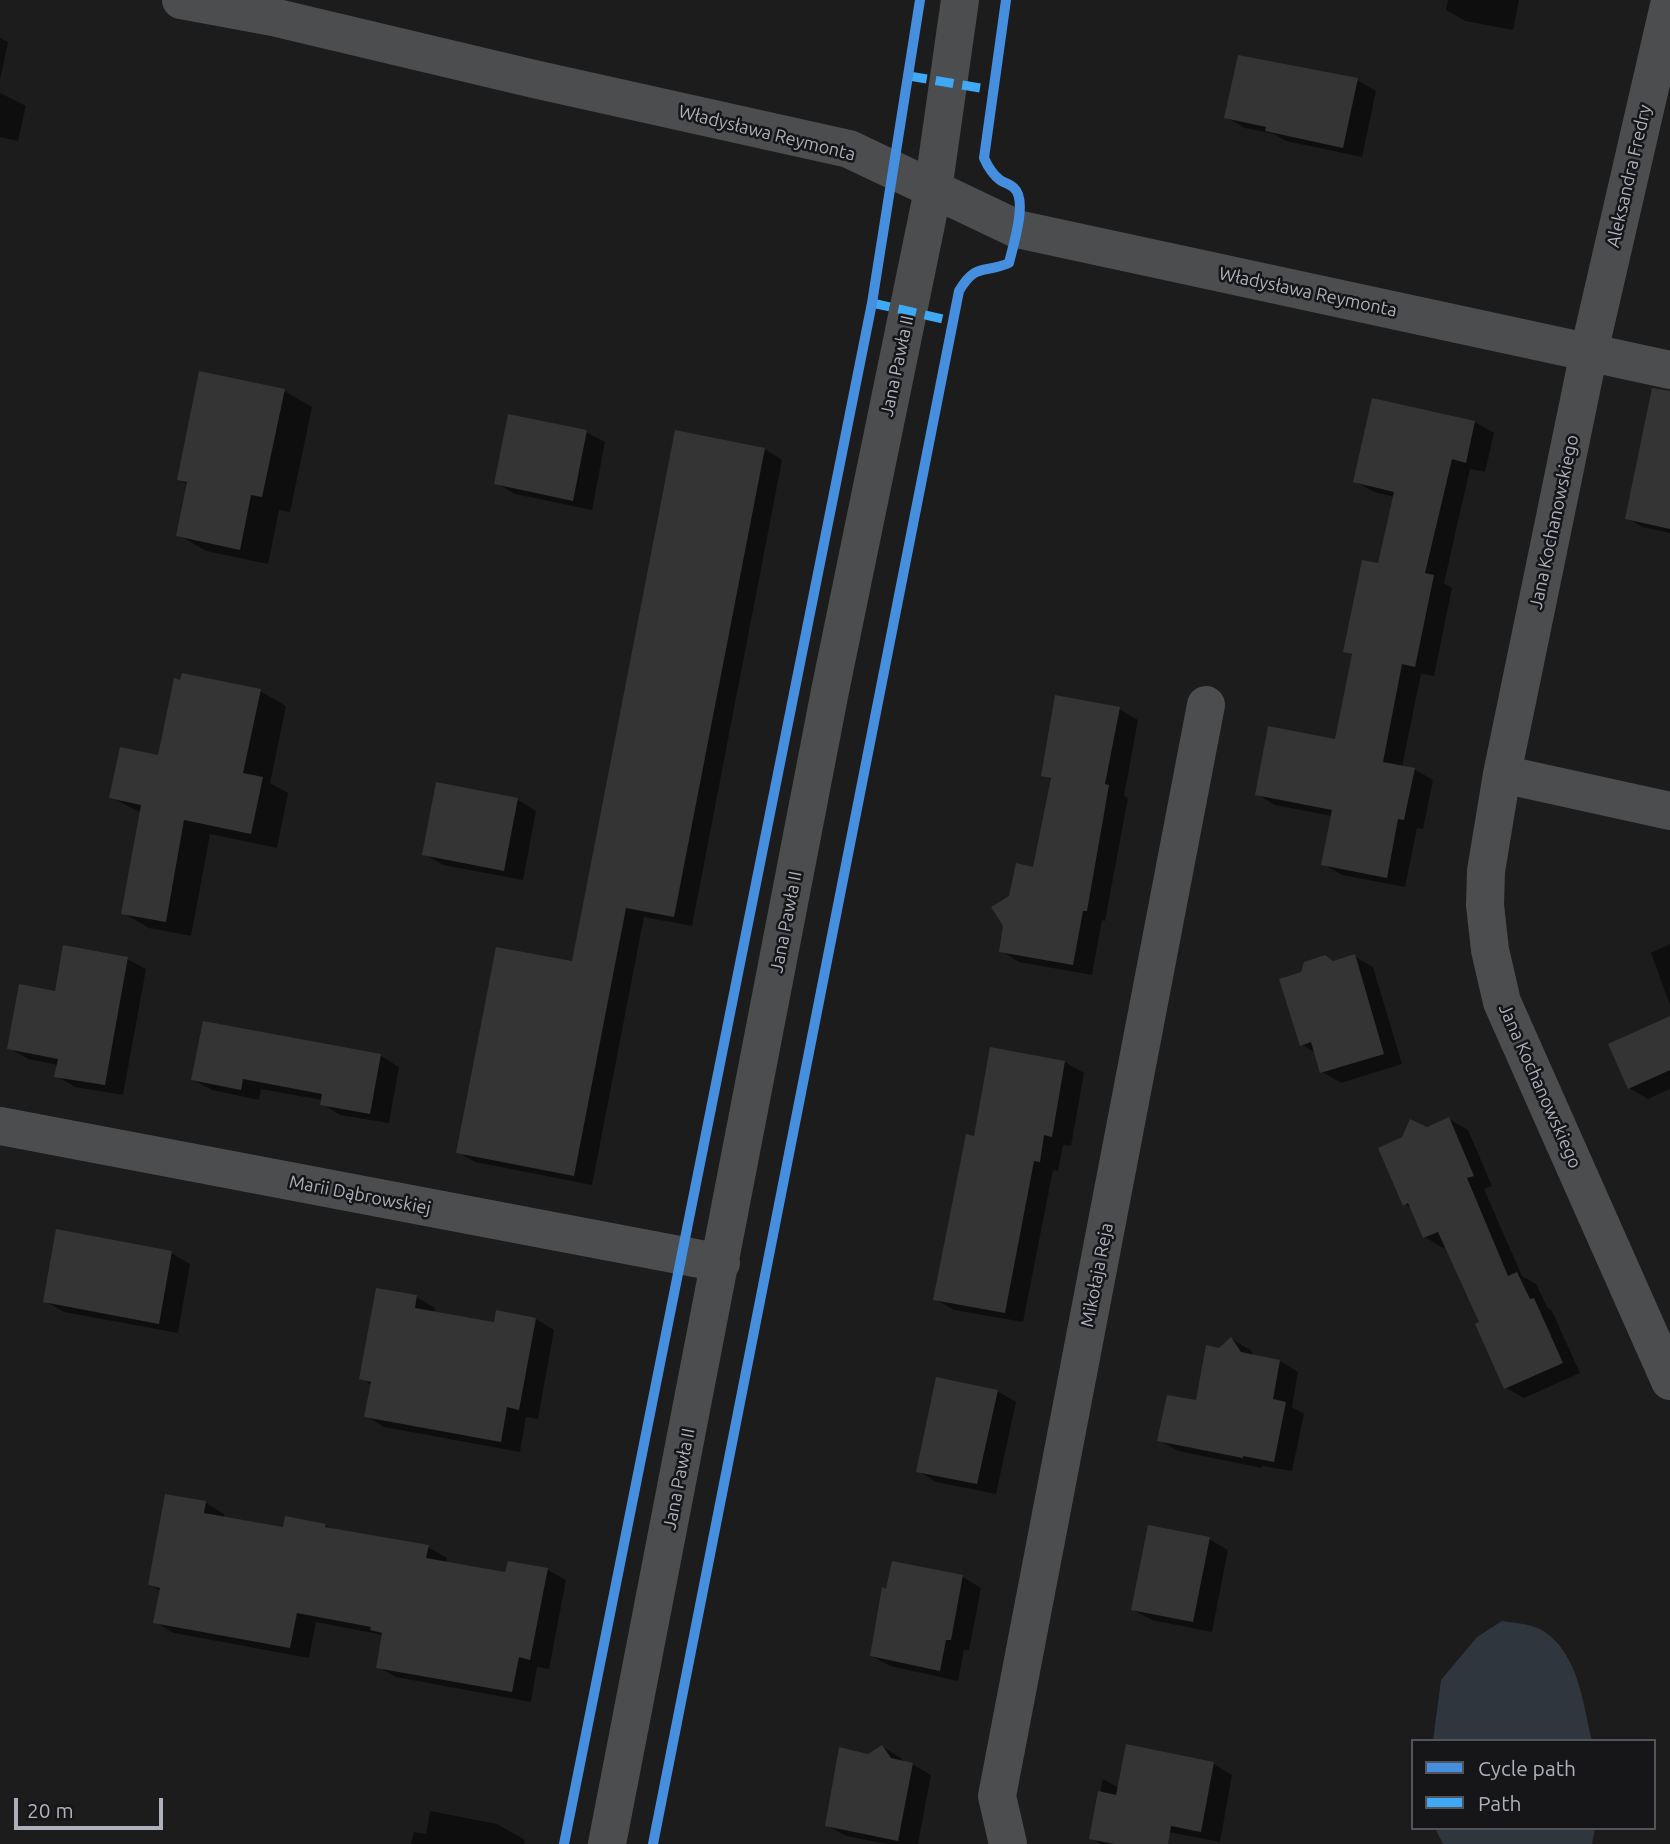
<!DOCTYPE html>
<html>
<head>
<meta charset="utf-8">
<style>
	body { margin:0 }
	#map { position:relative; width:1670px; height:1844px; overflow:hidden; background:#1c1c1c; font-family:Ubuntu,sans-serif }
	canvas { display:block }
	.legend { position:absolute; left:1411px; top:1739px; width:245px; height:91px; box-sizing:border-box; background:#161618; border:2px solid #53545a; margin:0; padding:9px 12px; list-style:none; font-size:21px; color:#aeb1bc }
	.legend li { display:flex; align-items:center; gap:14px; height:35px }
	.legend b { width:35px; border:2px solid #53545a }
	.scale { position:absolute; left:14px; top:1798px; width:149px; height:32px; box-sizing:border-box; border:4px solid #aeb1bc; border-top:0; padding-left:9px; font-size:21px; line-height:24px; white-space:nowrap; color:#aeb1bc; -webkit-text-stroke:5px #161618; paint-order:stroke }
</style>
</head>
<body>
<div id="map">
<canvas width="1670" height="1844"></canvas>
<ul class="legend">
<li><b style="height:9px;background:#468fdf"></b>Cycle path</li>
<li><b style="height:9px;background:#3fa9f5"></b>Path</li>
</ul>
<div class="scale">20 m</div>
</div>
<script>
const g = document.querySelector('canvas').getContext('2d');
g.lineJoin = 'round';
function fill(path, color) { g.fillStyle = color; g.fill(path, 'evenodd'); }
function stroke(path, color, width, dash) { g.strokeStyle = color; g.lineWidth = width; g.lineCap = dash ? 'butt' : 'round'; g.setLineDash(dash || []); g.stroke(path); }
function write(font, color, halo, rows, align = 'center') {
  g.font = font + ' Ubuntu,sans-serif'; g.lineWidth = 5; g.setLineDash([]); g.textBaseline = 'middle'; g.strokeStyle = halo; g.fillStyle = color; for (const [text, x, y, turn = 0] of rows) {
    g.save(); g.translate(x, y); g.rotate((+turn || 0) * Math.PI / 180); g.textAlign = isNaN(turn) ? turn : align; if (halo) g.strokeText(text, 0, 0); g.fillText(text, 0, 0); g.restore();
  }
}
fill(new Path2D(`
	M 1502,1621 C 1516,1623 1533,1624 1545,1632 C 1579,1656 1583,1704 1592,1741 L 1433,1741 L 1441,1680 L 1477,1637 Z
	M 1435,1828 L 1595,1828 L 1592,1844 L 1443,1844 Z`), '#2f363e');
fill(new Path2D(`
	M 1448,0 L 1519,0 L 1513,30 L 1465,21 L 1446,10 Z
	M 0,38 L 8,42 L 0,80 Z
	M 1357,80 L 1376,91 L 1362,157 L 1286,141 L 1274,134 L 1245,128 L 1226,117 Z
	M 0,93 L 26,106 L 18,141 L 0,137 Z
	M 284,391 L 312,407 L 290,512 L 279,510 L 268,564 L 206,551 L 178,535 L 188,485 L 179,479 Z
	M 1373,400 L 1475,422 L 1494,433 L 1485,472 L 1470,469 L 1444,583 L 1452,588 L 1434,676 L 1421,674 L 1402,767 L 1414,769 L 1433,780 L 1423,829 L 1417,828 L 1405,887 L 1342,875 L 1323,864 L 1332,816 L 1275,805 L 1257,794 L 1337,741 L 1353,656 L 1345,651 L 1379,566 L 1395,497 L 1374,492 L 1355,481 Z
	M 586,432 L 605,442 L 592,510 L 515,494 L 496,483 Z
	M 765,449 L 782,460 L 692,926 L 644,917 L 592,1185 L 475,1162 L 458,1152 L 574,963 Z
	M 1670,454 L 1670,533 L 1642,527 L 1627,518 Z
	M 260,691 L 286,706 L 270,783 L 288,793 L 277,848 L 210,834 L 191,936 L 149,928 L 123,913 L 141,813 L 111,797 L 160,757 Z
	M 1119,709 L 1138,720 L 1124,796 L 1128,798 L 1105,921 L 1102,920 L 1092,975 L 1019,962 L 1001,951 L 1010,897 L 1035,869 L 1052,780 L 1043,775 Z
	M 437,784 L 518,800 L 536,811 L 523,880 L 443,865 L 424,854 Z
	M 1670,944 L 1670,1005 L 1651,953 Z
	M 1354,956 L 1373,967 L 1402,1064 L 1341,1083 L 1322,1072 L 1316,1053 L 1301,1044 L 1334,963 Z
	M 127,959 L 146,969 L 123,1095 L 75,1087 L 56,1076 L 58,1065 L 28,1059 L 9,1048 L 56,993 Z
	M 1670,1035 L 1670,1089 L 1648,1099 L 1629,1088 Z
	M 381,1056 L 399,1067 L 389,1123 L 340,1115 L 322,1104 L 322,1100 L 261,1089 L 259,1100 L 212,1090 L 193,1080 Z
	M 1065,1062 L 1084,1073 L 1071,1146 L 1063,1145 L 1058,1171 L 1053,1170 L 1023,1322 L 954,1310 L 935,1299 L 976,1138 Z
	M 1449,1119 L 1468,1130 L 1492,1186 L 1484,1189 L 1522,1276 L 1536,1284 L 1547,1307 L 1552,1311 L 1580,1373 L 1524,1398 L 1506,1388 L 1481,1323 L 1447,1246 L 1443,1248 L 1425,1237 L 1413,1209 L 1405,1204 L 1427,1129 Z
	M 171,1253 L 190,1264 L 178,1333 L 64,1312 L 45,1301 Z
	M 416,1297 L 435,1308 L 434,1313 L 495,1324 L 536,1319 L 554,1330 L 538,1419 L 526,1417 L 520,1452 L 384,1427 L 366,1416 L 372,1385 L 361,1378 Z
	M 1232,1339 L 1250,1350 L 1254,1356 L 1280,1361 L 1298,1372 L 1292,1407 L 1304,1414 L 1292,1471 L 1262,1466 L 1262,1468 L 1178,1451 L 1159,1440 L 1197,1402 L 1219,1349 Z
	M 997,1391 L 1016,1402 L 996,1494 L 936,1482 L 918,1471 Z
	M 206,1503 L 224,1514 L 224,1518 L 284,1529 L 325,1525 L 335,1531 L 428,1547 L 447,1558 L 446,1563 L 507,1574 L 548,1570 L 566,1580 L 549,1669 L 537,1667 L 531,1702 L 396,1677 L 378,1667 L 383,1635 L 316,1622 L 309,1658 L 174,1633 L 155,1622 L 161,1591 L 150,1585 Z
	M 1209,1539 L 1228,1550 L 1212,1632 L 1152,1620 L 1133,1610 Z
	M 893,1563 L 963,1577 L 981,1588 L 969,1650 L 964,1650 L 958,1681 L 890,1666 L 872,1656 Z
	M 883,1747 L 901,1758 L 905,1763 L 912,1764 L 931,1775 L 918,1844 L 887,1844 L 846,1836 L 827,1825 L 869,1756 Z
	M 1214,1764 L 1232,1775 L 1220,1842 L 1148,1828 L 1159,1844 L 1101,1844 L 1091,1838 L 1103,1779 L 1119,1788 Z
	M 430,1811 L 497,1824 L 525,1840 L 524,1844 L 411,1844 L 414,1832 L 426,1834 Z`), '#0007');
fill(new Path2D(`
	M 1238,55 L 1358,78 L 1343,148 L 1265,131 L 1266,127 L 1224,118 Z
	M 199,371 L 285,389 L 262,497 L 251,495 L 240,550 L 176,536 L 187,482 L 177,480 Z
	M 1652,388 L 1670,391 L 1670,529 L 1625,519 Z
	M 1372,398 L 1475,421 L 1466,463 L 1452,459 L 1425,573 L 1434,575 L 1415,667 L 1402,664 L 1383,762 L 1415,768 L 1404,820 L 1398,819 L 1387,878 L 1321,865 L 1332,810 L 1255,795 L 1268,726 L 1335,739 L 1352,654 L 1343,652 L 1362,560 L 1378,563 L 1394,492 L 1353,482 Z
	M 508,414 L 587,430 L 573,501 L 494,484 Z
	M 675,430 L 765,448 L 674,917 L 626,908 L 574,1176 L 456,1153 L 496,947 L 572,961 Z
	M 182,673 L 261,689 L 243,773 L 263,777 L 251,834 L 184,820 L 166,922 L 121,914 L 141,805 L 109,798 L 120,747 L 158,755 L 174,678 L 180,680 Z
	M 1055,695 L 1120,707 L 1105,784 L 1109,785 L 1087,911 L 1083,911 L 1073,965 L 999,952 L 1003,926 L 991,907 L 1009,896 L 1016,863 L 1033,867 L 1051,778 L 1041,776 Z
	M 436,782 L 518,798 L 504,871 L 422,855 Z
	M 63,945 L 128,957 L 105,1085 L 54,1077 L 58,1059 L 7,1049 L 19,984 L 55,991 Z
	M 1355,954 L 1384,1054 L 1320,1073 L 1311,1042 L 1300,1046 L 1279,979 L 1301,972 L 1304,962 L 1325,955 L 1333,961 Z
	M 1670,1016 L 1670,1070 L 1628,1089 L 1608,1044 Z
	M 203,1021 L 381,1054 L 370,1114 L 320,1105 L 322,1094 L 243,1079 L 241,1090 L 191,1080 Z
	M 990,1047 L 1065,1061 L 1052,1137 L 1044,1135 L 1040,1162 L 1034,1161 L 1005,1313 L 933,1300 L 966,1134 L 974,1136 Z
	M 1449,1117 L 1474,1176 L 1467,1178 L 1508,1276 L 1517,1272 L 1530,1299 L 1534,1298 L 1563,1363 L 1504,1389 L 1475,1324 L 1479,1322 L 1438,1232 L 1423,1238 L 1408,1203 L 1403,1206 L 1378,1148 L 1402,1137 L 1410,1119 L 1427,1127 Z
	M 56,1229 L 172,1251 L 159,1324 L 43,1302 Z
	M 376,1288 L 417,1295 L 415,1308 L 454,1315 L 494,1322 L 496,1310 L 536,1318 L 519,1410 L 507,1407 L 501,1442 L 364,1417 L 371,1382 L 359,1379 Z
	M 1231,1337 L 1241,1352 L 1280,1360 L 1273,1399 L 1286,1402 L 1274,1462 L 1243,1456 L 1243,1458 L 1157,1441 L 1167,1395 L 1196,1400 L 1206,1345 L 1219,1348 Z
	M 936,1377 L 998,1390 L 977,1484 L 916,1472 Z
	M 165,1494 L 206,1501 L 204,1513 L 243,1520 L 283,1527 L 285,1516 L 326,1524 L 325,1527 L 429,1545 L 426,1558 L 465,1565 L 505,1572 L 508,1561 L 548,1568 L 530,1660 L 519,1657 L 512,1692 L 376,1668 L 382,1633 L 370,1630 L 371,1627 L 297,1613 L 290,1648 L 153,1623 L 160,1588 L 148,1585 Z
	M 1148,1525 L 1210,1537 L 1193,1622 L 1131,1610 Z
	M 892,1561 L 963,1575 L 951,1640 L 946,1640 L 940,1671 L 870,1656 L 882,1587 L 886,1589 Z
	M 1126,1744 L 1214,1762 L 1201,1832 L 1171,1826 L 1168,1844 L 1114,1844 L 1089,1839 L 1098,1791 L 1116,1795 Z
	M 882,1745 L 891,1758 L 913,1763 L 898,1841 L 825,1826 L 839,1747 L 868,1754 Z`), '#343434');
stroke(new Path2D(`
	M 181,0 L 273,17 L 534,79 L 849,149 L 1017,229 L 1670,370
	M 1670,1 L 1589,352 L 1502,774 L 1486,871 L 1485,905 L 1490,950 L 1502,1002 L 1670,1381
	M 1502,774 L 1670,811
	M 0,1126 L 721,1263
	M 607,1844 L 830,691 L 933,190 L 960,0
	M 1008,1844 L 997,1796 L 1206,705`), '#4c4d4f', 38);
stroke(new Path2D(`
	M 909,76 L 992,90
	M 872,303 L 952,321`), '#3fa9f5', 9, [18, 9]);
stroke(new Path2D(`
	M 564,1844 L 872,303 L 920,0
	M 653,1844 L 959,291 C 976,262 984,274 1009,263 C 1013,246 1028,200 1014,188 C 1011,184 1004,183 1000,180 C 992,174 988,167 984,158 L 1006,0`), '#468fdf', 10);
write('18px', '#aeb1bc', '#161618', [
	["Władysława Reymonta",767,133,14],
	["Aleksandra Fredry",1629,176,-77],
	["Władysława Reymonta",1308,292,12],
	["Jana Pawła II",897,366,-78],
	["Jana Kochanowskiego",1554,522,-78],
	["Jana Pawła II",786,922,-79],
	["Jana Kochanowskiego",1540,1086,66],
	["Marii Dąbrowskiej",360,1195,11],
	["Mikołaja Reja",1097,1275,-79],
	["Jana Pawła II",679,1479,-79]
]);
</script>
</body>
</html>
